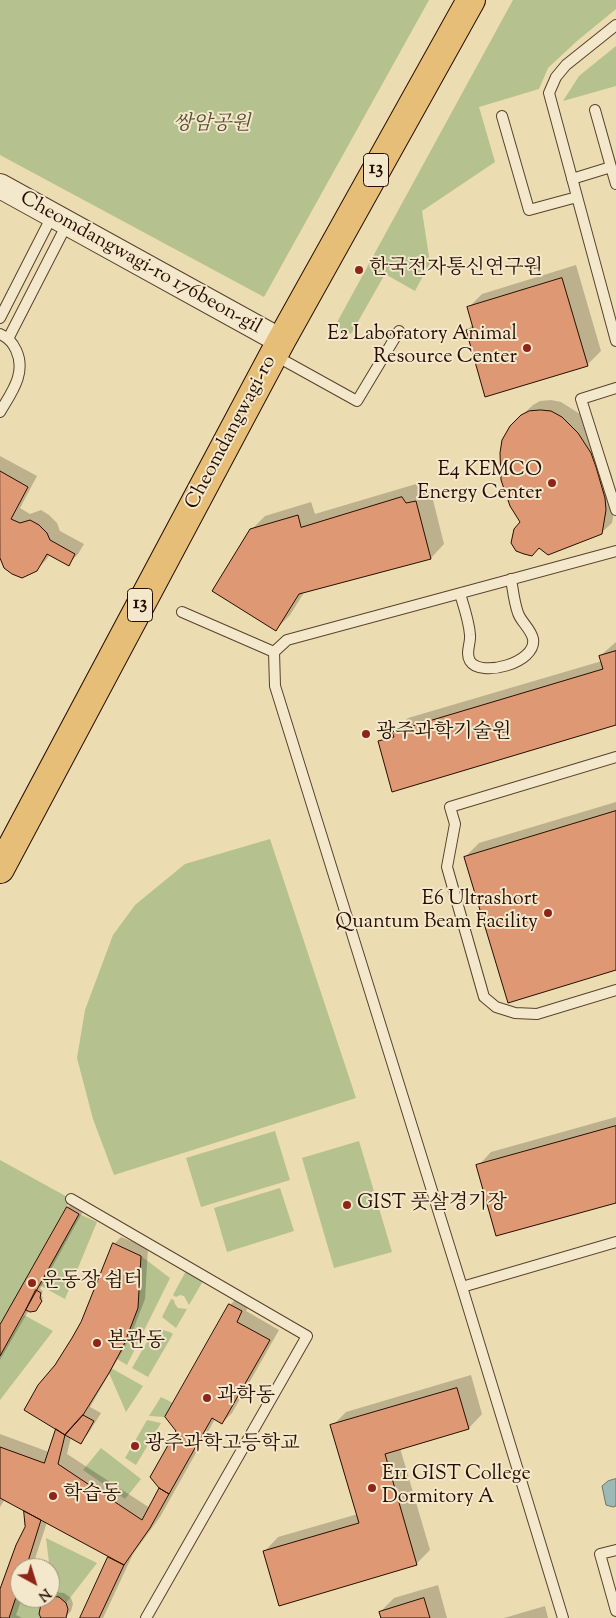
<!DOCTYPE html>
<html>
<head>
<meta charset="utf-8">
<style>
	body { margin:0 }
	#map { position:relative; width:616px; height:1618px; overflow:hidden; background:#ecdcb1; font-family:"Sorts Mill Goudy",serif }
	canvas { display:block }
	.north { position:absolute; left:10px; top:1558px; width:50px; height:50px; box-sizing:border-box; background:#f3e8cc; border:1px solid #a2917a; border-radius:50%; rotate:141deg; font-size:14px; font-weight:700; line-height:20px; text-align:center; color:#280e00 }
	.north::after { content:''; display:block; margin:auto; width:18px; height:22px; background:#8f2418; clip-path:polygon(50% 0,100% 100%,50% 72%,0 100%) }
</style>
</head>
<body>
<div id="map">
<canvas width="616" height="1618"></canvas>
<div class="north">N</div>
</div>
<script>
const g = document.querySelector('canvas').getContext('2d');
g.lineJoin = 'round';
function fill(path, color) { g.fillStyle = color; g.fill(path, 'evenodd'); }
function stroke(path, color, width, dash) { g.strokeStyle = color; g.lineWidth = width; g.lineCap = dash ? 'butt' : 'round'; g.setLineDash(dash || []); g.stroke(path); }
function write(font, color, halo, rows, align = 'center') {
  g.font = font + ' "Sorts Mill Goudy","Noto Serif KR",serif'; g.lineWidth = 4; g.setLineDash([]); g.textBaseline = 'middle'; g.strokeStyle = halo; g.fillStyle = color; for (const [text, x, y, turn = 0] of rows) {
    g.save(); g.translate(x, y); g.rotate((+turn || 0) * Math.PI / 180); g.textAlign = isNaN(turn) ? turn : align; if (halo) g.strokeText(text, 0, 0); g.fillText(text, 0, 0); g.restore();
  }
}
fill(new Path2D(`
	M 0,0 L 429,0 L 264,297 L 0,155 Z
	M 513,0 L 616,0 L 616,9 L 577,41 L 548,68 L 539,89 L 479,107 L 495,162 L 422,211 L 430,263 L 415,291 L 385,274 L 351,334 L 335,326 Z
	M 616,46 L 616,86 L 563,101 L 579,76 Z
	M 270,839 L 356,1098 L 114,1175 L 93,1119 L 77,1058 L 85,1010 L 113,935 L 135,905 L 185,864 Z
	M 275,1131 L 290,1180 L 201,1207 L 186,1158 Z
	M 359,1141 L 392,1252 L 334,1268 L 302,1158 Z
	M 0,1160 L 71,1199 L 0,1325 Z
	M 280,1188 L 294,1231 L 227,1252 L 214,1208 Z
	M 79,1214 L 97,1222 L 65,1299 L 39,1285 Z
	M 141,1256 L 170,1278 L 127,1365 L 117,1359 L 123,1347 L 138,1308 Z
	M 186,1271 L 203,1281 L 189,1305 L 184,1296 L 180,1295 L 176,1297 L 173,1295 Z
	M 171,1299 L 174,1300 L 175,1304 L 178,1308 L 187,1309 L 176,1328 L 162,1317 Z
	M 24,1315 L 53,1331 L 0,1400 L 0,1356 Z
	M 155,1328 L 170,1332 L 173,1334 L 148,1377 L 132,1368 Z
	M 111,1368 L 143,1386 L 126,1412 L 109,1373 Z
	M 161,1397 L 173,1403 L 165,1417 L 149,1416 Z
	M 147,1420 L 161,1423 L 136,1465 L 125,1458 Z
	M 101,1448 L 141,1479 L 125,1499 L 83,1470 Z
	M 46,1538 L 97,1563 L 66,1603 L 59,1597 L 53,1596 Z
	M 20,1585 L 20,1598 L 45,1598 C 41,1604 38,1611 41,1618 L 9,1618 Z`), '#b5c18e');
const water = new Path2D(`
	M 616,1479 L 616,1506 L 613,1507 L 606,1505 L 602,1486 L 608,1481 Z`);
fill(water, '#9db9b6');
stroke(water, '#6e756d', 1);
fill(new Path2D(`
	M 576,265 L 601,351 L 587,365 L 467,331 L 473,324 L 468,308 L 482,294 Z
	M 551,400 L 561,402 L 580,414 L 588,423 L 600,443 L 612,476 L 616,500 L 612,523 L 601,533 L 539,547 L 522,522 L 521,416 L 533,405 L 540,401 Z
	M 0,456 L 37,476 L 20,508 L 30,514 L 41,510 L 49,515 L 57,523 L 60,531 L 84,544 L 78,554 L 68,564 L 50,554 L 46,560 L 36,570 L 0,555 Z
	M 416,484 L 420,490 L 430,488 L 444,544 L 431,558 L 305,591 L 290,615 L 276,629 L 251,530 L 265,516 L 311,502 L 315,514 Z
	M 616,642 L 616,724 L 379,742 L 393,728 L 400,726 L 408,718 L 602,661 L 600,656 Z
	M 616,802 L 616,969 L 465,857 L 479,843 Z
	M 616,1117 L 616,1202 L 478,1166 L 491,1152 Z
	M 75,1200 L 86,1206 L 40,1289 L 43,1291 L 41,1295 L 43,1298 L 38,1307 L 29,1310 L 0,1360 L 0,1328 L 68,1207 Z
	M 121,1237 L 148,1248 L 145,1299 L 130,1338 L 90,1407 L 101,1413 L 88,1434 L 81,1442 L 71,1437 L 67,1454 L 150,1508 L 161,1488 L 178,1430 L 167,1417 L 230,1305 L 240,1295 L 251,1301 L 246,1311 L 279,1330 L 232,1413 L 222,1423 L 215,1419 L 160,1517 L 133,1554 L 103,1618 L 81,1618 L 110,1556 L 47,1522 L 32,1568 L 20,1568 L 20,1598 L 22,1598 L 16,1615 L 22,1618 L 0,1618 L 0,1593 L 26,1527 L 25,1510 L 5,1499 L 0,1507 L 0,1434 L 49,1452 L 57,1430 L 56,1365 L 82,1322 L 114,1244 Z
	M 471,1375 L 482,1414 L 469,1428 L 400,1448 L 430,1550 L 416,1564 L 265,1551 L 278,1537 L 358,1514 L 332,1426 L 346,1412 Z
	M 438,1585 L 447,1618 L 382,1618 L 380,1612 L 394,1598 Z
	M 52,1592 L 64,1593 L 71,1598 L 73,1604 L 71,1611 L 65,1618 L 42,1618 L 47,1598 L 50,1598 L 50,1595 Z
	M 545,1606 L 548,1618 L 504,1618 Z`), '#0003');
const building = new Path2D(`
	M 562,278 L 588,366 L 485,397 L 466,330 L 473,328 L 467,307 Z
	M 541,410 L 551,411 L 562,417 L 578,433 L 591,453 L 596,467 L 605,498 L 606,510 L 602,534 L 548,555 L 539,548 L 532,556 L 524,554 L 516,551 L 511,543 L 514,529 L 520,522 L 510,506 L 501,480 L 500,453 L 502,440 L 510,426 L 521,415 L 529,411 Z
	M 0,471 L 28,487 L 11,519 L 20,523 L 30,520 L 39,525 L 47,533 L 50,540 L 75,554 L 69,566 L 47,554 L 37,571 L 22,578 L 12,574 L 4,568 L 0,558 Z
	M 402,497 L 406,503 L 416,501 L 431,559 L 299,594 L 276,631 L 212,591 L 250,529 L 298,515 L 301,527 Z
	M 616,651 L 616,725 L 392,792 L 378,741 L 394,737 L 392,732 L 603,669 L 599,656 Z
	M 616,811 L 616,970 L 508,1003 L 464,857 Z
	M 616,1126 L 616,1203 L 496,1236 L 476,1165 Z
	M 67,1207 L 79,1214 L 0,1356 L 0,1325 Z
	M 113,1243 L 141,1256 L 138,1308 L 123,1347 L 109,1373 L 83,1415 L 65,1435 L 24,1410 L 38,1385 L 55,1365 L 72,1338 L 81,1322 Z
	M 36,1290 L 41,1293 L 40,1298 L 42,1301 L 36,1311 L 30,1312 L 26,1310 Z
	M 229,1304 L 242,1311 L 237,1322 L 270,1340 L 222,1424 L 212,1418 L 169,1494 L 159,1488 L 150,1477 L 176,1431 L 165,1417 Z
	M 457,1388 L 469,1429 L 385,1454 L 417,1565 L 279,1606 L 263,1551 L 359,1523 L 330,1425 Z
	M 83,1415 L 94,1421 L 81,1444 L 65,1435 Z
	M 56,1429 L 65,1435 L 58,1464 L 142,1520 L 159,1488 L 169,1494 L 150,1528 L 124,1565 L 0,1498 L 0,1447 L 44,1463 Z
	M 24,1511 L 41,1520 L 26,1568 L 20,1568 L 20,1585 L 9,1618 L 0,1618 L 0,1589 L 16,1545 L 25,1527 Z
	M 108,1557 L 124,1565 L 99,1618 L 80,1618 Z
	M 50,1596 L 59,1597 L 66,1603 L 68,1609 L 66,1618 L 41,1618 L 39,1614 L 41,1604 L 45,1598 L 50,1598 Z
	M 424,1598 L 430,1618 L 381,1618 L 379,1612 Z`);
fill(building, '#df9874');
stroke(building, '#280e00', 1);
const service = new Path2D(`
	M 616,25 L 566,65 L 556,77 L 549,93 L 616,341
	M 595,110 L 611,167
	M 502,116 L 529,210 L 577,197
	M 572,179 L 611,167 L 616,184
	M 0,318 L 52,216
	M 0,334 C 7,337 13,343 16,350 C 27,373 11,393 0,412
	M 8,339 L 67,224
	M 274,355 L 357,401 L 399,331
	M 616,388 L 581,399 L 616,510
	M 460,594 C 464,607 469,621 470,635 C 471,643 465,653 470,661 C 480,678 537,663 533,639 C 531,629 521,622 518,613 C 514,602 513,590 511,579
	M 182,612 L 274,652
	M 616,757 L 450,807 L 455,824 L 447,867 L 484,997 L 496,1007 L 515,1013 L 537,1014 L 616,990
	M 71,1199 L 307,1336 L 146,1618
	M 462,1287 L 616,1242
	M 616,1550 L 600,1554 L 616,1611
	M 563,1618 L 462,1287 L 275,686 L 274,652 L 287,640 L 616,551`);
const tertiary = new Path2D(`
	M 0,186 L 281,341`);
const primary = new Path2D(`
	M 0,869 L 281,341 L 471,0`);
stroke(service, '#59422c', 12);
stroke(tertiary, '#59422c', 26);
stroke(primary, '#280e00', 30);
stroke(service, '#f3e8cc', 10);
stroke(tertiary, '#f3e8cc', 24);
stroke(primary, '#e6be78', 28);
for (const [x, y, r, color] of [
	[359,270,5,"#8f2418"],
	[527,348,5,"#8f2418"],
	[552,483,5,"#8f2418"],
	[366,734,5,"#8f2418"],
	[548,913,5,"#8f2418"],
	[347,1205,5,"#8f2418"],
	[32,1283,5,"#8f2418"],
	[97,1343,5,"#8f2418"],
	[207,1398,5,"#8f2418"],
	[135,1446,5,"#8f2418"],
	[372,1488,5,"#8f2418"],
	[53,1496,5,"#8f2418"]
]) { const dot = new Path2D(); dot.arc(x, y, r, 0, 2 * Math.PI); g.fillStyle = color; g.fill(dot); stroke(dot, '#f3e8cc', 2); }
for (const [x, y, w] of [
	[376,170,25],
	[140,605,25]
]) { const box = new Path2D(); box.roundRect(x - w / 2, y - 16.5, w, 33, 4); g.fillStyle = '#f3e8cc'; g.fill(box); stroke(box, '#280e00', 1); }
write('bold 19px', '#280e00', null, [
	["13",376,170],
	["13",140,605]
]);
write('italic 20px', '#594d32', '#f3e8cc', [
	["쌍암공원",212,126]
]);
write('20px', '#280e00', '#f3e8cc', [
	["Cheomdangwagi-ro 176beon-gil",140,264,29],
	["Cheomdangwagi-ro",232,433,-62]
]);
write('20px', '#280e00', '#f3e8cc', [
	["한국전자통신연구원",369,270],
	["E2 Laboratory Animal",517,336,"right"],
	["Resource Center",517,359,"right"],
	["E4 KEMCO",542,472,"right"],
	["Energy Center",542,495,"right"],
	["광주과학기술원",376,734],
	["E6 Ultrashort",538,901,"right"],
	["Quantum Beam Facility",538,924,"right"],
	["GIST 풋살경기장",357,1205],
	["운동장 쉼터",42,1283],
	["본관동",107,1343],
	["과학동",217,1398],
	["광주과학고등학교",145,1446],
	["E11 GIST College",382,1476],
	["Dormitory A",382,1499],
	["학습동",63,1496]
], 'left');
</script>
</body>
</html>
